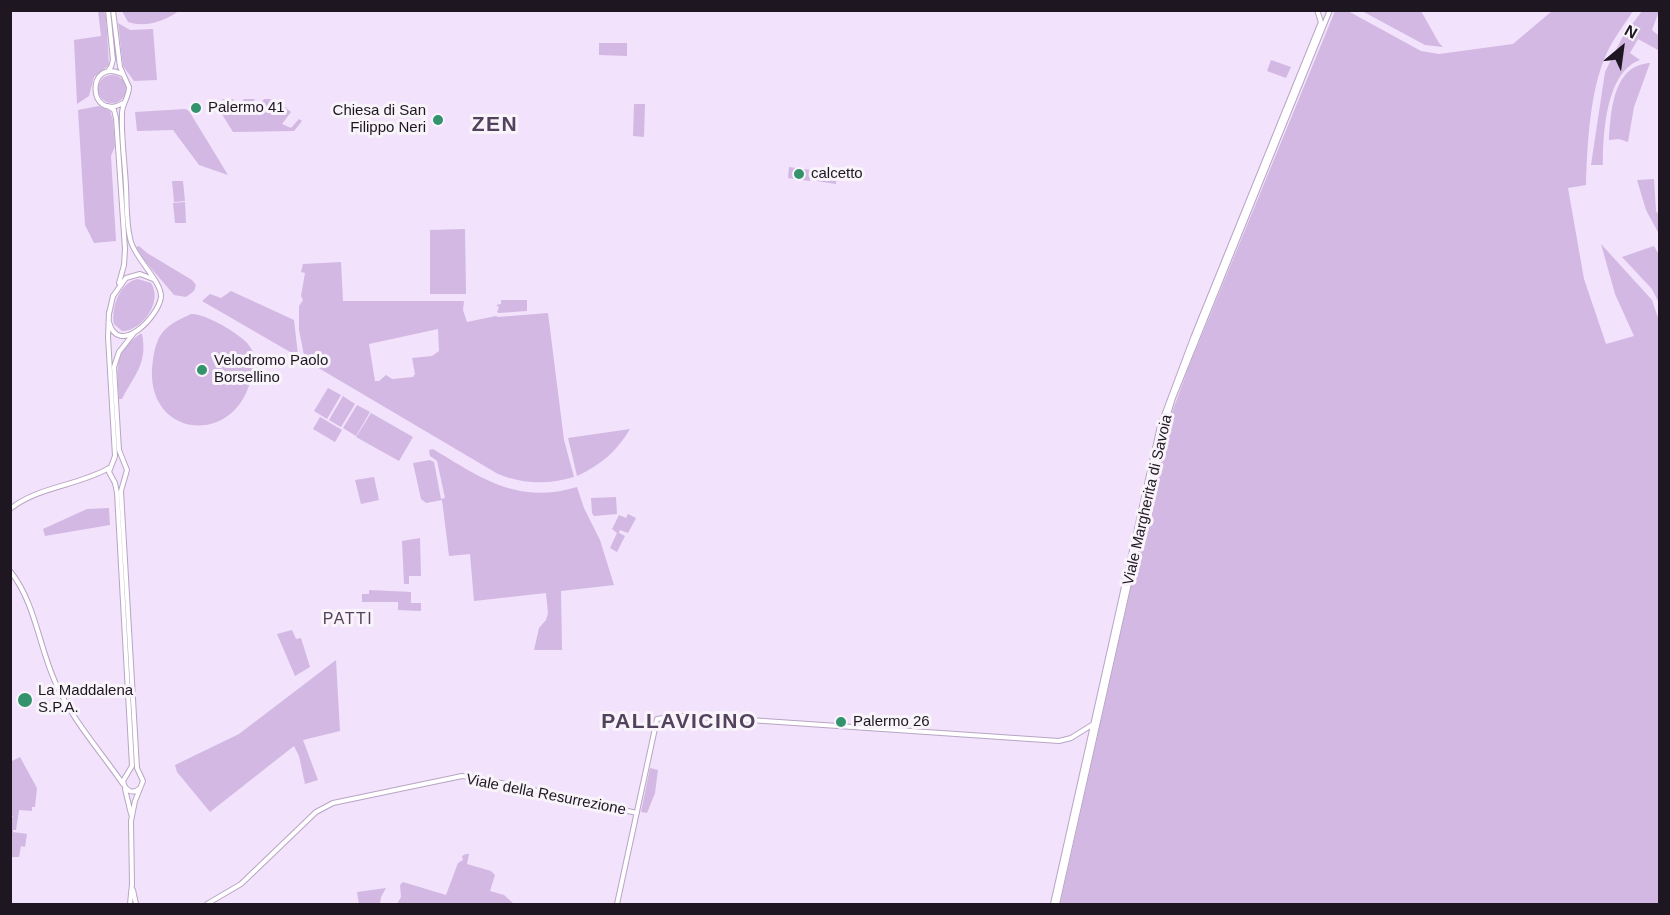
<!DOCTYPE html>
<html>
<head>
<meta charset="utf-8">
<style>
	body { margin:0 }
	#map { position:relative; width:1670px; height:915px; overflow:hidden; background:#f2e2fc; font-family:Helvetica,sans-serif }
	canvas { display:block }
	.frame { position:absolute; inset:0; border:12px solid #1e1722; pointer-events:none }
	.north { position:absolute; left:1592px; top:18px; width:60px; height:60px; -webkit-text-stroke:4px #f8f4fa; paint-order:stroke; rotate:29deg; font-size:16px; font-weight:700; line-height:24px; text-align:center; color:#1e1722 }
	.north::after { content:''; display:block; margin:auto; width:21px; height:27px; background:#1e1722; clip-path:polygon(50% 0,100% 100%,50% 72%,0 100%) }
</style>
</head>
<body>
<div id="map">
<canvas width="1670" height="915"></canvas>
<div class="frame"></div>
<div class="north">N</div>
</div>
<script>
const g = document.querySelector('canvas').getContext('2d');
g.lineJoin = 'round';
function fill(path, color) { g.fillStyle = color; g.fill(path, 'evenodd'); }
function stroke(path, color, width, dash) { g.strokeStyle = color; g.lineWidth = width; g.lineCap = dash ? 'butt' : 'round'; g.setLineDash(dash || []); g.stroke(path); }
function write(font, color, halo, rows, align = 'center') {
  g.font = font + ' Helvetica,sans-serif'; g.lineWidth = 6; g.setLineDash([]); g.textBaseline = 'middle'; g.strokeStyle = halo; g.fillStyle = color; for (const [text, x, y, turn = 0] of rows) {
    g.save(); g.translate(x, y); g.rotate((+turn || 0) * Math.PI / 180); g.textAlign = isNaN(turn) ? turn : align; if (halo) g.strokeText(text, 0, 0); g.fillText(text, 0, 0); g.restore();
  }
}
fill(new Path2D(`
	M 98,11 L 104,11 L 106,16 L 109,65 L 94,77 L 89,96 L 77,104 L 74,40 L 101,36 Z
	M 122,11 L 179,11 C 164,21 146,28 128,22 Z
	M 1335,11 L 1348,11 L 1421,51 L 1439,54 L 1513,44 L 1552,11 L 1633,11 C 1624,25 1613,39 1606,55 C 1590,90 1587,146 1586,185 L 1568,188 L 1584,279 L 1606,344 L 1634,336 L 1615,294 L 1601,244 L 1652,300 L 1659,321 L 1659,904 L 1060,904 L 1167,426 L 1188,369 Z
	M 1362,11 L 1421,11 L 1439,43 L 1443,47 L 1425,45 Z
	M 1642,11 L 1659,11 L 1652,30 L 1659,36 L 1658,50 L 1638,39 L 1630,53 L 1640,60 C 1606,72 1603,133 1603,165 L 1591,165 L 1605,72 L 1622,38 Z
	M 118,23 L 130,30 L 153,29 L 157,80 L 134,81 L 123,66 Z
	M 599,43 L 627,43 L 627,56 L 599,55 Z
	M 1271,60 L 1291,67 L 1286,78 L 1267,71 Z
	M 1650,63 L 1634,107 L 1628,142 L 1619,139 L 1609,140 C 1611,111 1613,65 1650,63 Z
	M98 89a14 14 0 1 1 28 0a14 14 0 1 1-28 0Z
	M 221,99 L 234,99 L 231,103 L 240,110 L 243,106 L 240,103 L 244,99 L 255,99 L 252,103 L 261,111 L 264,107 L 261,103 L 264,99 L 275,99 L 272,103 L 281,110 L 285,107 L 291,112 L 282,124 L 291,128 L 299,119 L 302,121 L 294,131 L 233,132 L 220,111 L 227,110 L 224,100 Z
	M 634,104 L 645,104 L 644,137 L 633,136 Z
	M 99,106 L 110,111 L 113,120 L 115,146 L 111,156 L 116,241 L 94,243 L 85,225 L 78,110 Z
	M 185,109 L 189,111 L 228,175 L 199,165 L 173,130 L 137,131 L 135,112 Z
	M 789,167 L 811,170 L 810,181 L 788,178 Z
	M 817,170 L 837,173 L 836,184 L 816,181 Z
	M 1654,179 L 1656,211 L 1659,216 L 1659,234 L 1646,210 L 1637,180 Z
	M 172,181 L 183,181 L 185,201 L 174,202 Z
	M 185,202 L 186,223 L 175,223 L 173,203 Z
	M 465,229 L 466,294 L 430,294 L 430,230 Z
	M 139,246 L 147,253 L 192,280 L 196,285 L 194,291 L 186,297 L 174,295 L 145,261 L 136,247 Z
	M 1654,246 L 1659,255 L 1659,303 L 1652,289 L 1622,257 Z
	M 341,262 L 343,301 L 464,301 L 463,310 L 467,322 L 496,316 L 498,317 L 548,313 L 564,440 L 574,477 C 547,485 524,484 498,474 L 305,360 L 299,330 L 299,306 L 303,300 L 301,296 L 305,273 L 301,272 L 303,264 ZM 438,329 L 439,351 L 432,356 L 412,358 L 415,374 L 413,377 L 392,379 L 386,375 L 379,381 L 375,381 L 369,344 Z
	M 138,279 L 151,283 C 163,301 143,331 122,331 L 114,324 C 111,307 120,282 138,279 Z
	M 231,291 L 294,320 L 298,355 L 297,356 L 202,301 L 210,294 L 221,298 Z
	M 501,300 L 527,300 L 527,311 L 499,313 L 497,312 L 499,307 L 496,305 L 501,304 Z
	M 191,314 C 204,313 234,331 244,340 C 249,344 252,350 255,356 L 270,354 L 271,363 L 253,367 C 244,451 140,441 153,360 C 157,332 165,326 191,314 Z
	M 140,334 L 142,334 C 148,364 134,375 122,399 L 119,399 C 117,370 113,353 140,334 Z
	M 328,388 L 341,395 L 327,419 L 314,411 Z
	M 343,396 L 355,404 L 341,427 L 329,420 Z
	M 357,405 L 370,412 L 356,436 L 343,428 Z
	M 371,413 L 413,437 L 399,461 L 356,437 Z
	M 320,417 L 342,430 L 335,442 L 313,429 Z
	M 630,429 C 617,451 601,465 577,476 L 568,438 Z
	M 433,449 C 481,478 518,505 577,487 L 584,508 L 600,540 L 614,585 L 561,591 L 562,650 L 534,650 L 539,628 L 546,620 L 548,613 L 546,593 L 474,601 L 470,554 L 449,556 L 442,500 L 426,503 L 421,499 L 413,463 L 430,460 L 434,462 L 441,499 L 445,498 L 437,461 L 430,456 L 429,450 Z
	M 374,477 L 379,500 L 361,504 L 355,480 Z
	M 616,497 L 617,514 L 594,516 L 592,513 L 591,498 Z
	M 109,508 L 110,525 L 45,536 L 43,529 L 87,509 Z
	M 628,514 L 636,518 L 628,533 L 620,530 L 619,533 L 625,536 L 617,552 L 610,548 L 617,533 L 612,529 L 619,515 L 626,518 Z
	M 420,538 L 421,576 L 409,576 L 409,584 L 404,584 L 402,541 Z
	M 369,590 L 411,592 L 411,603 L 421,603 L 421,611 L 398,610 L 398,602 L 362,602 L 362,594 L 369,594 Z
	M 292,630 L 296,639 L 301,638 L 310,667 L 295,676 L 277,634 Z
	M 336,660 L 340,731 L 303,740 L 318,780 L 305,784 L 299,756 L 294,746 L 210,812 L 177,772 L 175,765 L 239,734 Z
	M 20,757 L 37,788 L 35,807 L 32,807 L 32,811 L 19,810 L 16,830 L 13,830 L 13,832 L 27,834 L 25,847 L 21,846 L 19,857 L 11,857 L 11,818 L 13,817 L 10,811 L 10,762 Z
	M 650,768 L 658,770 L 655,793 L 647,813 L 641,812 Z
	M 466,854 L 469,854 L 467,864 L 491,871 L 495,875 L 490,891 L 504,895 L 514,904 L 397,904 L 401,897 L 400,885 L 403,882 L 446,895 L 458,863 L 463,860 L 462,856 Z
	M 386,888 L 381,897 L 380,904 L 359,904 L 357,892 Z`), '#d2b8e2');
const minor = new Path2D(`
	M 1317,10 L 1321,22
	M 108,71 L 111,67 L 113,60 L 108,10
	M 122,74 C 85,57 88,123 123,103
	M 108,106 L 114,110 L 116,118 L 125,249 L 124,265 L 119,283
	M 109,312 L 108,337 L 115,456 L 109,472 L 115,483 L 117,493 L 132,766 L 123,781 C 125,791 133,795 140,788
	M 109,314 L 113,296 L 126,278 L 140,274 L 153,279
	M 109,322 C 118,357 158,318 161,297 C 162,282 136,259 131,242 C 126,225 127,205 126,187 C 125,163 121,138 122,113 C 122,104 129,97 129,87 L 120,67 L 113,10
	M 10,509 C 39,486 78,486 109,468
	M 10,571 C 36,603 39,649 57,686 C 74,722 101,752 123,784
	M 125,789 L 131,814
	M 131,821 L 135,801 L 143,781 L 137,768 L 121,491 L 127,470 L 119,450 L 114,367 L 119,352 L 134,333
	M 133,890 L 136,904
	M 130,904 L 132,884 L 131,821
	M 207,904 L 241,884 L 316,812 L 333,803 L 462,776 L 483,779 L 637,813
	M 617,904 L 657,719 L 677,716 L 720,718 L 1059,741 L 1071,738 L 1095,723
	M 1053,904 L 1160,426 L 1193,338 L 1321,22
	M 1057,904 L 1164,427 L 1173,398 L 1330,10`);
stroke(minor, '#b8a5c4', 6);
stroke(minor, '#fff', 4);
for (const [x, y, r, color] of [
	[196,108,6,"#32936c"],
	[438,120,6,"#32936c"],
	[799,174,6,"#32936c"],
	[202,370,6,"#32936c"],
	[25,700,8,"#32936c"],
	[841,722,6,"#32936c"]
]) { const dot = new Path2D(); dot.arc(x, y, r, 0, 2 * Math.PI); g.fillStyle = color; g.fill(dot); stroke(dot, '#f8f4fa', 2); }
write('15px', '#1e1722', '#f8f4fa', [
	["Palermo 41",208,108],
	["Chiesa di San",426,111,"right"],
	["Filippo Neri",426,128,"right"],
	["calcetto",811,174],
	["Velodromo Paolo",214,361],
	["Borsellino",214,378],
	["La Maddalena",38,691],
	["S.P.A.",38,708],
	["Palermo 26",853,722]
], 'left');
write('15px', '#1e1722', '#f8f4fa', [
	["Viale Margherita di Savoia",1148,500,-77],
	["Viale della Resurrezione",546,795,11]
]);
g.letterSpacing = '1.5px';
write('16px', '#53425d', '#f8f4fa', [
	["PATTI",348,620]
]);
g.letterSpacing = '0px';
g.letterSpacing = '1.5px';
write('bold 21px', '#53425d', '#f8f4fa', [
	["ZEN",495,125],
	["PALLAVICINO",679,722]
]);
g.letterSpacing = '0px';
</script>
</body>
</html>
